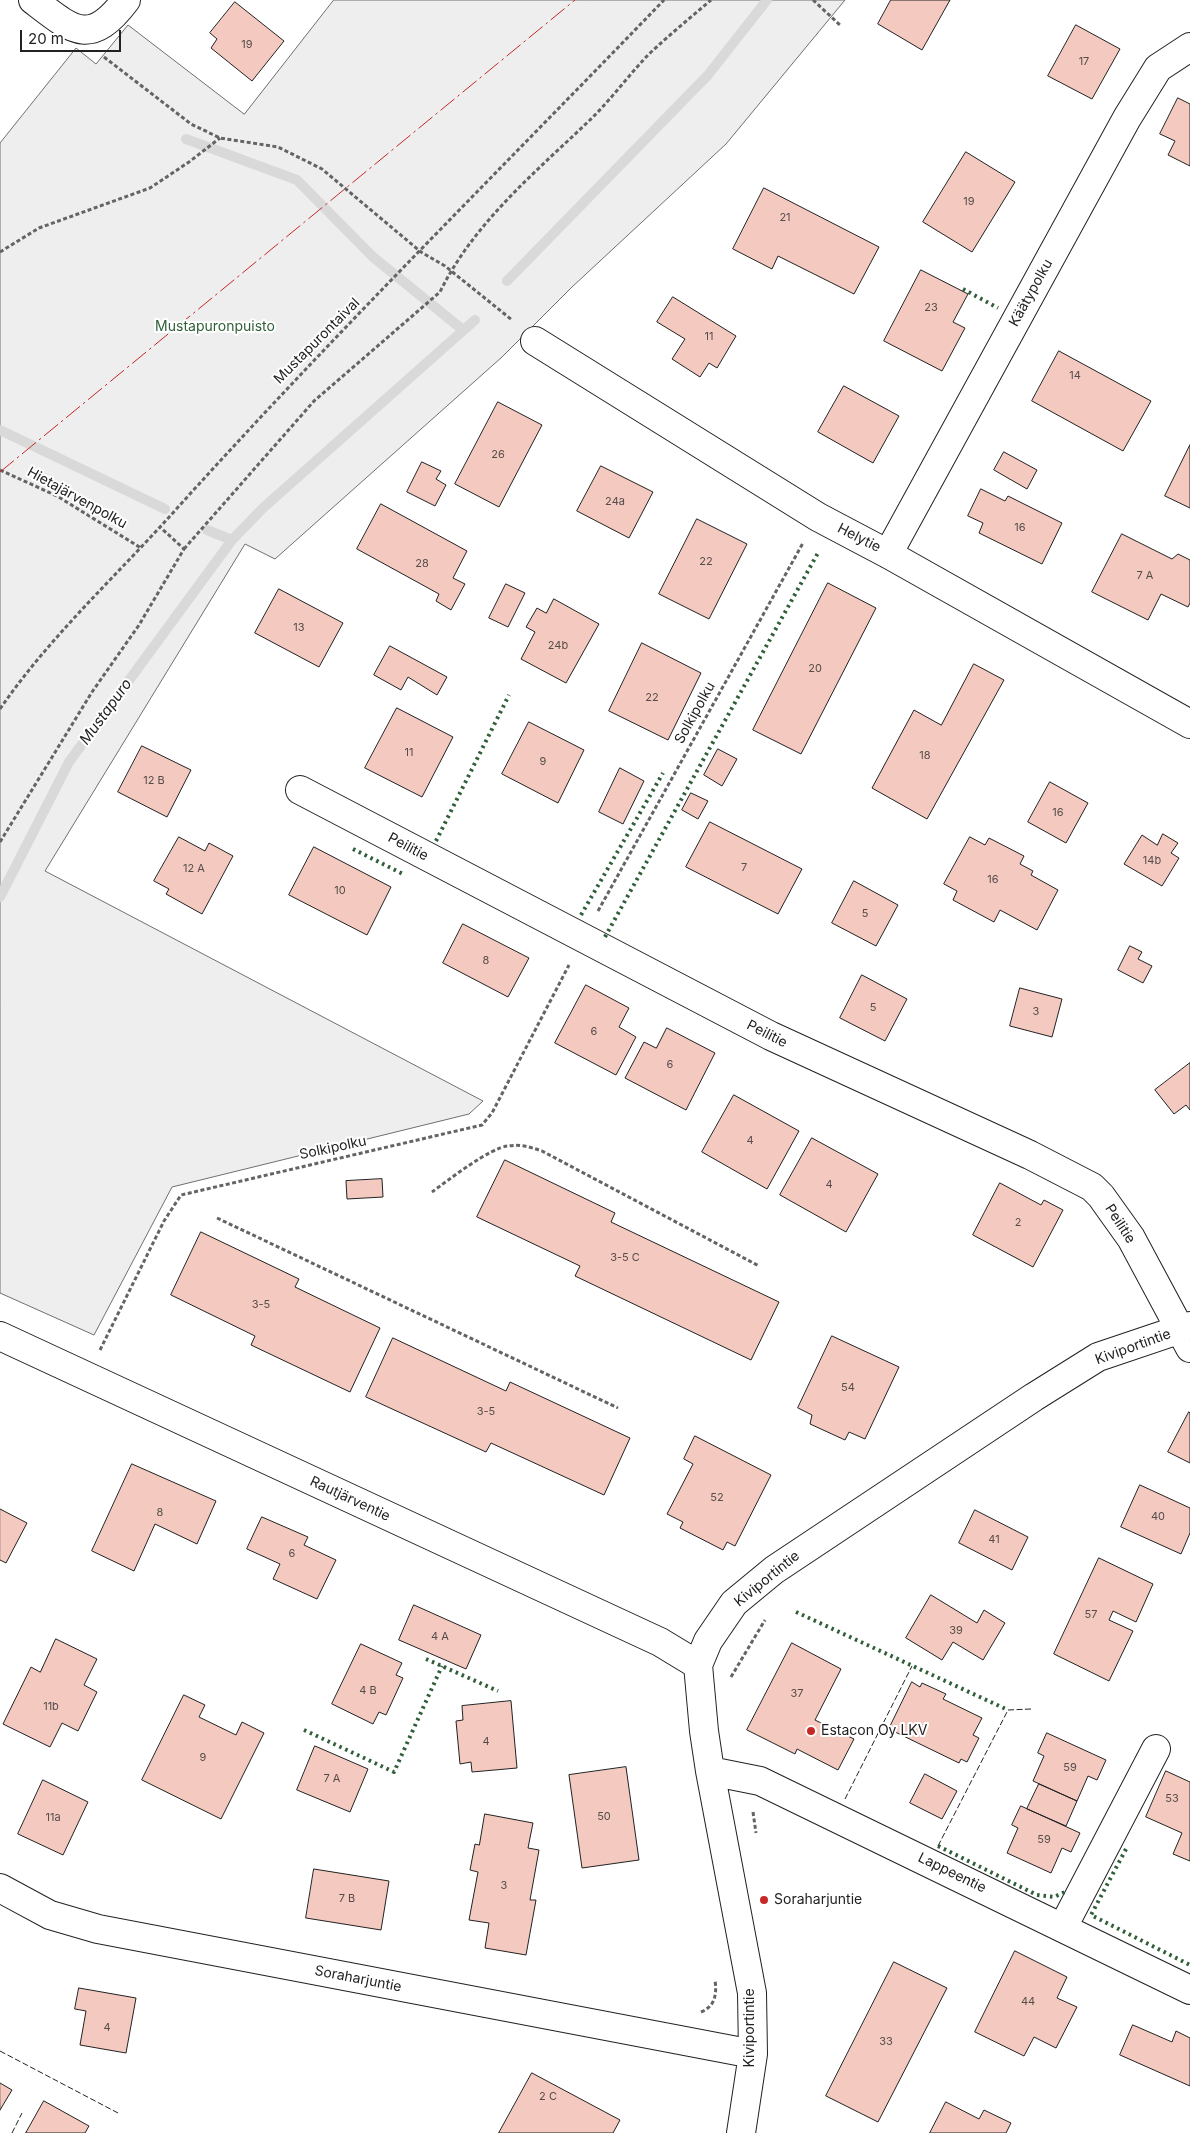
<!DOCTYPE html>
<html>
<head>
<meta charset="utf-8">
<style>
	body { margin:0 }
	#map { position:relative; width:1190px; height:2133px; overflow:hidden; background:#fff; font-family:Inter,sans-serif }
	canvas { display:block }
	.scale { position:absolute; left:20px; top:30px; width:101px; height:22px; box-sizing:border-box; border:2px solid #222; border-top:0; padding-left:6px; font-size:15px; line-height:18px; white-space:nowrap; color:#222; -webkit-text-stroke:4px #fff; paint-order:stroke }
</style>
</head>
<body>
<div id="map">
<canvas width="1190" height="2133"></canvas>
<div class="scale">20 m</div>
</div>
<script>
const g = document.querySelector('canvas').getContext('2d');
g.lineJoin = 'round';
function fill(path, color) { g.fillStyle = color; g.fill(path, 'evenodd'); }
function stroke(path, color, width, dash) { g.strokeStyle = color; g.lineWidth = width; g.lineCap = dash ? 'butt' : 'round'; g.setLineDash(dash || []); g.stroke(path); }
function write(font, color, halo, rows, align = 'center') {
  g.font = font + ' Inter,sans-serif'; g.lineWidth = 4; g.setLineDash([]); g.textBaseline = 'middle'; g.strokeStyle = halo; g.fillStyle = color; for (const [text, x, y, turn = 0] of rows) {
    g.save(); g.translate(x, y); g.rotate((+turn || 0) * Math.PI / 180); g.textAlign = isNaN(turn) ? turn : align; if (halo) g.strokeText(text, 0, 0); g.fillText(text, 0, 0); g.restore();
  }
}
const green = new Path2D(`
	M 334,0 L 845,0 L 726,144 L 572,287 L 502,357 L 275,559 L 245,544 L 45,871 L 483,1101 L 469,1114 L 172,1187 L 94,1335 L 0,1293 L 0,143 L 76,48 L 96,64 L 128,25 L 244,114 Z`);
fill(green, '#eee');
stroke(green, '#6f6f6f', 1);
stroke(new Path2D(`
	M 186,139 L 297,180 L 373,257 L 463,330
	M 507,281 L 708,75 L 767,0
	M 0,430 L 165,509
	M 207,530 L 232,540
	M 0,897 L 69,762 L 232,540 L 263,508 L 475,320`), '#d9d9d9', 10);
const building = new Path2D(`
	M 891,0 L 950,0 L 922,50 L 878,24 Z
	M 235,2 L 284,41 L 252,81 L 211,48 L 217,39 L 210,33 Z
	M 1076,25 L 1120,49 L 1092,99 L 1048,76 Z
	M 1178,98 L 1190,104 L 1190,166 L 1168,155 L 1175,141 L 1160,134 Z
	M 966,152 L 1015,182 L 972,252 L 923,222 Z
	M 764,188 L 879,247 L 854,294 L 778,256 L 772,269 L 733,249 Z
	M 921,270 L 968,294 L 953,322 L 965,328 L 942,371 L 884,341 Z
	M 673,297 L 736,336 L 717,368 L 709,363 L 700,377 L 672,359 L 685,339 L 657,322 Z
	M 1059,351 L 1151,401 L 1123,451 L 1032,401 Z
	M 844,386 L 899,416 L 873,463 L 818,432 Z
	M 498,402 L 542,425 L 499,507 L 455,484 Z
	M 1190,445 L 1190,508 L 1165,496 Z
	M 1004,452 L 1037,470 L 1027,489 L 994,470 Z
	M 422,462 L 441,471 L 436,479 L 446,485 L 435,506 L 407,492 Z
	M 601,466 L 653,492 L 629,538 L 577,511 Z
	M 981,489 L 1005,501 L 1008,496 L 1062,523 L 1042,564 L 979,533 L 983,523 L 968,516 Z
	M 381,504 L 467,551 L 453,578 L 465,584 L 451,610 L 436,601 L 439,594 L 357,549 Z
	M 697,519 L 747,544 L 709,619 L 659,594 Z
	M 1122,534 L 1172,559 L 1178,554 L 1190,560 L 1190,603 L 1188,607 L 1161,594 L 1148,620 L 1092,592 Z
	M 828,583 L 876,608 L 801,754 L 753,730 Z
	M 506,584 L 525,593 L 508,627 L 489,618 Z
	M 279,589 L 343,623 L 319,667 L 255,633 Z
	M 554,599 L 599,624 L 566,683 L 521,659 L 535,632 L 526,627 L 537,608 L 546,613 Z
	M 642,643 L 701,673 L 668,740 L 609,711 Z
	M 390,646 L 447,677 L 437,695 L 408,677 L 401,690 L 374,675 Z
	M 974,664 L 1004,680 L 927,819 L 872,788 L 914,710 L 941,725 Z
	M 397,708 L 453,737 L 422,797 L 365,768 Z
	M 529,722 L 584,750 L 558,803 L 502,774 Z
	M 142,746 L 191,770 L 167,817 L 118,792 Z
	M 718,749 L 737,759 L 722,786 L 704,775 Z
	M 620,768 L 644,781 L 623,824 L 599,812 Z
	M 1050,782 L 1088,803 L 1066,843 L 1028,822 Z
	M 691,793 L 708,801 L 698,819 L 682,810 Z
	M 710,822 L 802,869 L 778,914 L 686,867 Z
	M 1163,834 L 1178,843 L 1171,853 L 1179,858 L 1162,886 L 1124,864 L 1142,835 L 1157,845 Z
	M 179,837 L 205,851 L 209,843 L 233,856 L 202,914 L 166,894 L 169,889 L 154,881 Z
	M 970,837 L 985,845 L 989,838 L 1024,856 L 1020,864 L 1033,871 L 1031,875 L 1058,890 L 1037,930 L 1000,910 L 994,922 L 953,900 L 957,891 L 944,884 Z
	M 314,847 L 391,887 L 367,935 L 289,895 Z
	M 854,881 L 898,905 L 876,946 L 832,923 Z
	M 463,924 L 529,958 L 508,997 L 443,963 Z
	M 1130,946 L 1142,952 L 1138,959 L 1152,966 L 1143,983 L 1118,970 Z
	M 862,975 L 907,999 L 885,1041 L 840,1018 Z
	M 586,985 L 629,1008 L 619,1027 L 636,1037 L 616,1075 L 555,1043 Z
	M 1020,988 L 1062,999 L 1052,1037 L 1010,1026 Z
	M 667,1028 L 715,1053 L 686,1110 L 625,1078 L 644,1042 L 656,1048 Z
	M 1190,1063 L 1190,1110 L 1186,1105 L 1174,1114 L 1155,1090 Z
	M 734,1095 L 799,1131 L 767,1189 L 702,1152 Z
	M 812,1138 L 878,1174 L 846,1232 L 780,1195 Z
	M 505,1160 L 615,1213 L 611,1222 L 779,1302 L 751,1360 L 575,1276 L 580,1266 L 477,1217 Z
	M 382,1179 L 383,1197 L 347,1199 L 346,1181 Z
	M 1000,1183 L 1041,1205 L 1044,1200 L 1063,1210 L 1033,1267 L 973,1235 Z
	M 201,1232 L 299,1279 L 295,1287 L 380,1328 L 350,1392 L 251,1345 L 255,1336 L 171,1295 Z
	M 832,1336 L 899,1367 L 865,1439 L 849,1432 L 845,1440 L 810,1424 L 812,1415 L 798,1408 Z
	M 393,1338 L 506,1391 L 510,1382 L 630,1438 L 604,1495 L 491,1443 L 486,1452 L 366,1397 Z
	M 1189,1412 L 1190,1413 L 1190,1463 L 1168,1452 Z
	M 695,1436 L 771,1475 L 735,1546 L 727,1542 L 723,1550 L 680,1528 L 683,1522 L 667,1514 L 693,1464 L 684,1459 Z
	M 132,1464 L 216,1501 L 197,1544 L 155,1524 L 134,1571 L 92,1551 Z
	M 1140,1485 L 1190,1508 L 1190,1533 L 1181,1554 L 1121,1527 Z
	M 0,1509 L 27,1523 L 6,1563 L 0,1560 Z
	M 975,1510 L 1028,1537 L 1012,1570 L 959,1543 Z
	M 262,1517 L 308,1537 L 304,1545 L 336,1560 L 317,1599 L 273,1579 L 280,1564 L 247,1549 Z
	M 1099,1558 L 1153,1584 L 1136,1622 L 1113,1611 L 1109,1620 L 1133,1631 L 1109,1681 L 1054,1654 Z
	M 931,1595 L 977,1623 L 984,1610 L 1005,1623 L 983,1660 L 953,1642 L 942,1660 L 906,1638 Z
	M 414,1605 L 481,1635 L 466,1669 L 399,1640 Z
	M 56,1639 L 97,1659 L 84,1685 L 97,1692 L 78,1731 L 62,1723 L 50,1747 L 3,1724 L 31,1667 L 40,1672 Z
	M 792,1643 L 841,1669 L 815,1720 L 854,1739 L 838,1770 L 797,1749 L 795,1754 L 747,1730 Z
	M 361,1644 L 402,1663 L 396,1675 L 403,1678 L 386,1715 L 379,1712 L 373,1724 L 332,1704 Z
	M 912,1682 L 920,1687 L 922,1683 L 946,1694 L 943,1699 L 982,1718 L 973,1735 L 979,1738 L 967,1762 L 961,1759 L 959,1763 L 889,1729 Z
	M 184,1695 L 205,1705 L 199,1717 L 236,1735 L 242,1722 L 264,1733 L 221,1819 L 142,1780 Z
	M 511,1701 L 517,1768 L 472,1772 L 471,1762 L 460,1764 L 456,1721 L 463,1720 L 462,1706 Z
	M 1047,1733 L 1106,1760 L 1097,1780 L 1088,1776 L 1077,1801 L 1033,1781 L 1044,1756 L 1038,1753 Z
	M 315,1746 L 368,1769 L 350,1812 L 297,1790 Z
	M 626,1767 L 639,1860 L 582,1868 L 569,1775 Z
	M 1166,1771 L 1190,1782 L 1190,1861 L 1173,1854 L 1182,1833 L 1146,1817 Z
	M 925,1774 L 957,1791 L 942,1819 L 910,1803 Z
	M 43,1780 L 88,1802 L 63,1855 L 18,1834 Z
	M 1039,1784 L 1077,1801 L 1066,1826 L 1027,1809 Z
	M 1021,1806 L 1080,1833 L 1071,1852 L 1062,1848 L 1051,1873 L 1007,1853 L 1018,1828 L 1012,1825 Z
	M 485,1814 L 533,1823 L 528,1848 L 539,1850 L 530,1900 L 536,1900 L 526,1955 L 485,1948 L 489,1923 L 469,1920 L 478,1872 L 470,1870 L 475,1844 L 479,1845 Z
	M 314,1869 L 389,1881 L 381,1930 L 306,1918 Z
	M 1015,1951 L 1067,1977 L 1057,1998 L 1077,2007 L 1056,2048 L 1034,2037 L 1024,2056 L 975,2032 Z
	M 894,1962 L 947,1988 L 878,2122 L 826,2096 Z
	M 79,1988 L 136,1998 L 126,2053 L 80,2045 L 86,2011 L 75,2009 Z
	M 1133,2025 L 1172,2042 L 1176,2031 L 1190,2038 L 1190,2086 L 1120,2055 Z
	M 532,2073 L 620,2120 L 613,2133 L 499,2133 Z
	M 0,2083 L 12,2090 L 0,2110 Z
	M 44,2101 L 89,2126 L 85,2133 L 26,2133 Z
	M 946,2102 L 979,2119 L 984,2110 L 1011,2123 L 1006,2133 L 930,2133 Z`);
fill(building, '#f3c9c0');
stroke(building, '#222', 1);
const minor = new Path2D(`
	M 33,0 C 72,30 90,48 126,0
	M 535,341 L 818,517 L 888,554 L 1190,724
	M 888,554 L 1127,118 L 1158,68 L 1190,47
	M 300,790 L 771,1036 L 1030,1155 L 1092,1187 L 1101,1196 L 1131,1238 L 1190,1348
	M 0,1336 L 660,1642 L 698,1665
	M 710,1771 L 760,1781 L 1190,1990
	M 0,1888 L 50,1915 L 98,1929 L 753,2054
	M 1063,1927 L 1156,1749
	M 741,2133 L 753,2054 L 752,1993 L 710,1771 L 704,1731 L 698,1665 L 708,1641 L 734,1603 L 774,1570 L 1034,1397 L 1098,1357 L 1190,1326`);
stroke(minor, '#222', 30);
stroke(new Path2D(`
	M 813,0 L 840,25
	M 104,57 L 191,124 L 220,138 L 278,147 L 322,169 L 421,252 L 445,266 L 512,320
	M 0,252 L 39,228 L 150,188 L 189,162 L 220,138
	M 0,470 L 57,496 L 141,548
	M 184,549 L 314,401 L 440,292 C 474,222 538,170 592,118 C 612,98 629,75 648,55 C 668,36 690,18 711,0
	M 0,709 C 48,639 113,579 171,515 C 330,338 499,171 664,0
	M 0,842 L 92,692 L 139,625 L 184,549 L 160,527
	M 598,911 L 803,543
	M 432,1192 C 447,1181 491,1147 508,1146 C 520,1144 530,1147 542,1151 L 759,1266
	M 217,1218 L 618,1408
	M 100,1350 L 164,1221 L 181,1195 L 482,1125 L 492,1113 L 569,965
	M 731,1677 L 765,1620
	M 753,1812 L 756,1833
	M 701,2012 C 715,2006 717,1995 715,1980`), '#646464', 3, [4, 2.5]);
stroke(minor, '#fff', 28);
stroke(new Path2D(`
	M 963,289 L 998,308
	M 436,841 L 509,695
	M 353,849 L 403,874
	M 581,915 L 663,773
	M 605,937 L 819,551
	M 796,1612 L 1008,1710
	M 426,1659 L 498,1691
	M 304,1730 L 394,1772 L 442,1666
	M 938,1846 L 1037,1895 L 1054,1897 L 1067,1891
	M 1126,1849 L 1091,1915 L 1190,1965`), '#2f5e38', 4, [2.5, 4]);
stroke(new Path2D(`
	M 845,1799 L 912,1666
	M 938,1846 L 1008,1710 L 1031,1709
	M 0,2051 L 118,2113
	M 12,2133 L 22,2113`), '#222', 1, [6, 2.5]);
stroke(new Path2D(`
	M 0,472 L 575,0`), '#c62828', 1, [18, 4, 2.5, 4]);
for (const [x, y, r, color] of [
	[811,1731,5,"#c62828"],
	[764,1900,5,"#c62828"]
]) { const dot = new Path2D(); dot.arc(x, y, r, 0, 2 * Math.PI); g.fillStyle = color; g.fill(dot); stroke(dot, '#fff', 2); }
write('11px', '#564c4a', null, [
	["19",247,45],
	["17",1084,62],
	["19",969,202],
	["21",785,218],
	["23",931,308],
	["11",709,337],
	["14",1075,376],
	["26",498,455],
	["24a",615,502],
	["16",1020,528],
	["22",706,562],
	["28",422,564],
	["7 A",1145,576],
	["13",299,628],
	["24b",558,646],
	["20",815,669],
	["22",652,698],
	["11",409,753],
	["18",925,756],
	["9",543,762],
	["12 B",154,781],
	["16",1058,813],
	["14b",1152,861],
	["7",744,868],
	["12 A",194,869],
	["16",993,880],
	["10",340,891],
	["5",865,914],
	["8",486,961],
	["5",873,1008],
	["3",1036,1012],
	["6",594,1032],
	["6",670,1065],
	["4",750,1141],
	["4",829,1185],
	["2",1018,1223],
	["3-5 C",625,1258],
	["3-5",261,1305],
	["54",848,1388],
	["3-5",486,1412],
	["52",717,1498],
	["8",160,1513],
	["40",1158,1517],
	["41",994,1540],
	["6",292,1554],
	["57",1091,1615],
	["39",956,1631],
	["4 A",440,1637],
	["4 B",368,1691],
	["37",797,1694],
	["11b",51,1707],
	["4",486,1742],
	["9",203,1758],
	["59",1070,1768],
	["7 A",332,1779],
	["53",1172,1799],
	["50",604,1817],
	["11a",53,1818],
	["59",1044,1840],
	["3",504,1886],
	["7 B",347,1899],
	["44",1028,2002],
	["4",107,2028],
	["33",886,2042],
	["2 C",548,2097]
]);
write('14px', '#222', '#fff', [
	["Käätypolku",1031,293,-61],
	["Mustapurontaival",317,341,-45],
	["Hietajärvenpolku",77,498,29],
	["Helytie",859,538,27],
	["Solkipolku",695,713,-61],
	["Peilitie",408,847,28],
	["Peilitie",767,1034,27],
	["Solkipolku",333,1148,-12],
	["Peilitie",1120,1224,57],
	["Kiviportintie",1133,1347,-20],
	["Rautjärventie",350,1499,25],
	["Kiviportintie",767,1579,-39],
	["Lappeentie",952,1873,26],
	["Soraharjuntie",358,1979,11],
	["Kiviportintie",750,2028,-90]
]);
write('14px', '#2f5e38', '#fff', [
	["Mustapuronpuisto",215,327]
]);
write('14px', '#222', '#fff', [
	["Estacon Oy LKV",821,1731],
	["Soraharjuntie",774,1900]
], 'left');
write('italic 15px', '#222', '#fff', [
	["Mustapuro",106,712,-54]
]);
</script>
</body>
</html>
